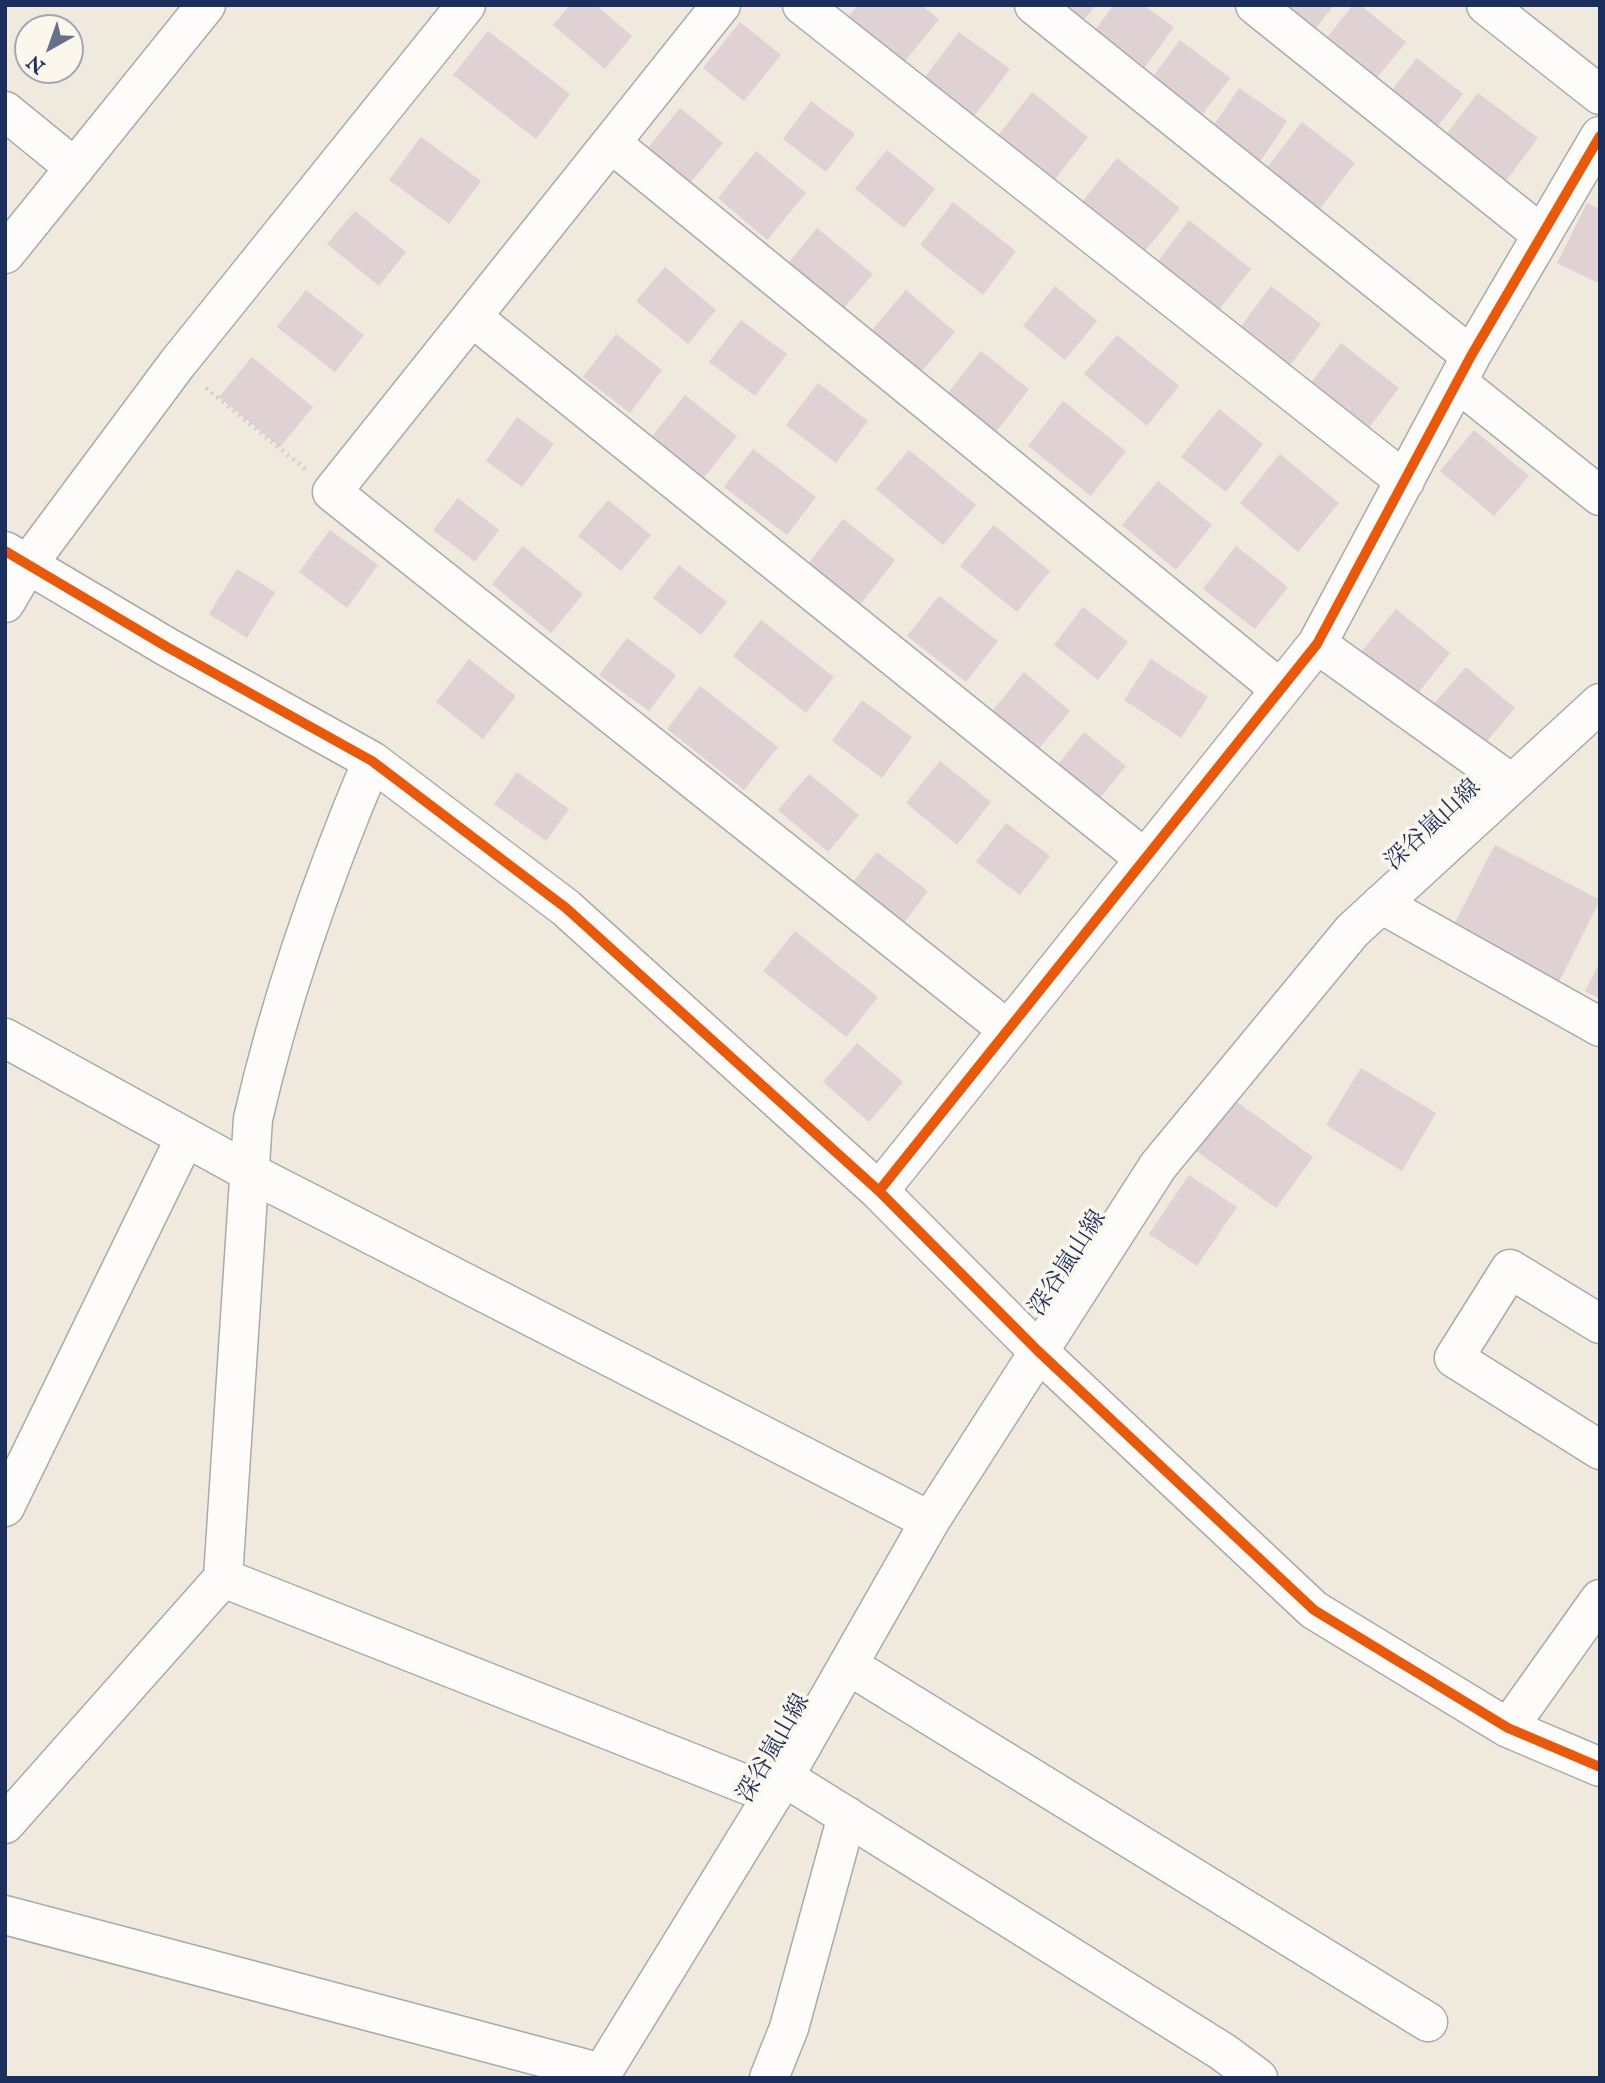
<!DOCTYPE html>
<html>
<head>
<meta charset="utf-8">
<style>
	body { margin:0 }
	#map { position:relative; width:1605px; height:2083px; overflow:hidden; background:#f0e9de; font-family:"IM FELL English",serif }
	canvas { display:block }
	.frame { position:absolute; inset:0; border:7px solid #1b2f5e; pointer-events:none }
	.north { position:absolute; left:14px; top:14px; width:70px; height:70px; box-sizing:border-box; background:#fbf7ec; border:2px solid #a1a7b3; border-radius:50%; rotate:220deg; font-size:19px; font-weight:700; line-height:28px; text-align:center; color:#1b2f5e }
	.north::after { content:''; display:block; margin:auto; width:24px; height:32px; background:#66708b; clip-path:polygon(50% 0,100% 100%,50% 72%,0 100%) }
</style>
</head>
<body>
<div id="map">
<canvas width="1605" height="2083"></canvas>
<div class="frame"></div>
<div class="north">N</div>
</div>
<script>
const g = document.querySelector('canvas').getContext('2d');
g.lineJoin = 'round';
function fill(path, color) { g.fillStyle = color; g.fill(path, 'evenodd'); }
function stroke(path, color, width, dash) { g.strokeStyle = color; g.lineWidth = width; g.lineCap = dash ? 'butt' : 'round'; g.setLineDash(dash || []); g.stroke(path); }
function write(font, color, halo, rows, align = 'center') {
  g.font = font + ' "IM FELL English","Noto Serif JP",serif'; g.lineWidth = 7; g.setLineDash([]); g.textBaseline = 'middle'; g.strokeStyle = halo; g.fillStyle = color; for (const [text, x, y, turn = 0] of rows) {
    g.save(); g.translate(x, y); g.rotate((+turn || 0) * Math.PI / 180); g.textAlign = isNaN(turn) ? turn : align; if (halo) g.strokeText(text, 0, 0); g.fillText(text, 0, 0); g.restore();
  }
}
fill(new Path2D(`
	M 570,5 L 596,5 L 632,36 L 605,69 L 553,25 Z
	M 858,5 L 921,5 L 939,19 L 901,66 L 846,20 Z
	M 1061,5 L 1096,5 L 1082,22 Z
	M 1114,5 L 1143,5 L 1174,27 L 1145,67 L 1095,30 Z
	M 1287,5 L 1334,5 L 1315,29 Z
	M 1353,5 L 1360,5 L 1406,42 L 1375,80 L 1325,40 Z
	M 740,22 L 781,55 L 744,101 L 703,68 Z
	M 488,31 L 570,94 L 536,139 L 453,75 Z
	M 959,32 L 1010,69 L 972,119 L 922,81 Z
	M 1180,40 L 1230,78 L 1201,116 L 1152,78 Z
	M 1417,58 L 1463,94 L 1434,131 L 1388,95 Z
	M 1239,88 L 1287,121 L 1260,162 L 1211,129 Z
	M 1032,92 L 1088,137 L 1052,183 L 996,138 Z
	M 1478,93 L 1538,138 L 1505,182 L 1445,136 Z
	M 811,101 L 855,134 L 826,172 L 783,139 Z
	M 680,108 L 723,143 L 691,182 L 648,148 Z
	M 1302,122 L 1355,163 L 1318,211 L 1265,170 Z
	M 421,137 L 481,181 L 449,224 L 389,180 Z
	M 887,150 L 935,189 L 904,228 L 855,189 Z
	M 756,151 L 806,193 L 767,240 L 718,198 Z
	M 1117,158 L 1180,208 L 1140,257 L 1078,207 Z
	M 953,202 L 1016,251 L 983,295 L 920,245 Z
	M 1587,203 L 1600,209 L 1600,284 L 1557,263 Z
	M 355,211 L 406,252 L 379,286 L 327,244 Z
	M 1189,220 L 1251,269 L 1217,312 L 1156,264 Z
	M 817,228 L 873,274 L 844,308 L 789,262 Z
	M 665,267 L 716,310 L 688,344 L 636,301 Z
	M 1055,286 L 1097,321 L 1065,360 L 1023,326 Z
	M 1271,286 L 1321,324 L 1286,371 L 1236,333 Z
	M 306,290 L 364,335 L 335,372 L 277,327 Z
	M 906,290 L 955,332 L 921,372 L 872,330 Z
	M 741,320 L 787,354 L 755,396 L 709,362 Z
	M 616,334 L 662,370 L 630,413 L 583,377 Z
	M 1117,335 L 1179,386 L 1147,426 L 1084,374 Z
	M 1341,343 L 1399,388 L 1365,433 L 1306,389 Z
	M 981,351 L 1029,389 L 996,432 L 947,394 Z
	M 252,357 L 313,407 L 280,447 L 219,397 Z
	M 818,383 L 868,421 L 836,463 L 786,425 Z
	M 685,395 L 737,436 L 702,480 L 650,439 Z
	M 1063,401 L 1126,451 L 1091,496 L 1028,446 Z
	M 1219,409 L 1263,444 L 1226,492 L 1181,457 Z
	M 517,417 L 554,444 L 522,487 L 486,461 Z
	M 1474,430 L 1529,476 L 1494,516 L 1440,471 Z
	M 753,449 L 816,497 L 787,535 L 724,487 Z
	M 909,450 L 976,505 L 943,545 L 876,489 Z
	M 1280,454 L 1339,503 L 1298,552 L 1240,503 Z
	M 1158,481 L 1212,525 L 1176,570 L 1122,525 Z
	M 458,498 L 499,530 L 475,562 L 433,530 Z
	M 608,500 L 651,535 L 621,571 L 578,536 Z
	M 843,519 L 895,560 L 860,605 L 808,564 Z
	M 994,525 L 1050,571 L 1017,612 L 960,566 Z
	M 330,530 L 378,565 L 347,608 L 299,572 Z
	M 523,546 L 583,594 L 551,633 L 492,584 Z
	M 1236,546 L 1288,587 L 1255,629 L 1203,589 Z
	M 679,565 L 727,602 L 701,635 L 653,598 Z
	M 237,569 L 275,592 L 247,638 L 209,614 Z
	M 939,596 L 998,641 L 966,682 L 907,636 Z
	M 1083,607 L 1128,642 L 1098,680 L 1054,645 Z
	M 1396,609 L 1450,653 L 1415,697 L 1361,652 Z
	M 761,620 L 834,677 L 806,713 L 733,656 Z
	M 627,638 L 676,675 L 649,711 L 599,675 Z
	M 469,659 L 516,696 L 483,739 L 436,702 Z
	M 1151,659 L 1208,697 L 1181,738 L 1124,700 Z
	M 1466,667 L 1515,708 L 1482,747 L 1433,705 Z
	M 1024,672 L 1070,711 L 1036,752 L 990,714 Z
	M 700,686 L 778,747 L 744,790 L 667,729 Z
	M 862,700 L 912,737 L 882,778 L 832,741 Z
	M 1084,732 L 1126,766 L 1096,803 L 1054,769 Z
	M 940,761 L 991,802 L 957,845 L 906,803 Z
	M 517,772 L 569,809 L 546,841 L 494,804 Z
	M 809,774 L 859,815 L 828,852 L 778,810 Z
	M 1006,823 L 1050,856 L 1020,895 L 976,862 Z
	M 1495,845 L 1600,900 L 1557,986 L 1451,930 Z
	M 877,852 L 928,891 L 900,928 L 848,888 Z
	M 795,931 L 878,997 L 846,1037 L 763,971 Z
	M 1600,962 L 1600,999 L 1585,991 Z
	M 857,1043 L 903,1082 L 869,1122 L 823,1082 Z
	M 1361,1068 L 1436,1113 L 1402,1171 L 1326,1125 Z
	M 1233,1099 L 1313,1157 L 1276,1208 L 1196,1151 Z
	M 1189,1175 L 1237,1207 L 1197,1266 L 1149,1234 Z`), '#e0d1d5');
const minor = new Path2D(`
	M 721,5 L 332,492 L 1008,1030
	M 802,5 L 1405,481
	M 1034,5 L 1471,356
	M 1255,5 L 1542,235
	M 1486,5 L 1600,95
	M 5,111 L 75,168
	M 611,143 L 1280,689
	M 5,254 L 206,5
	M 472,317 L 1145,859
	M 1457,382 L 1600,496
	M 5,551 L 167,647 L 372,761 L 566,908 L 879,1191 L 1038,1351 L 1314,1610 L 1508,1728 L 1600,1767
	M 5,603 L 28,564 L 177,364 L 466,5
	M 1317,644 L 1511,783
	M 1381,904 L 1600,1027
	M 5,1038 L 249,1172 L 930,1521
	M 879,1191 L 1317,644 L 1471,356 L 1600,136
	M 1600,1324 L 1510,1269 L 1454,1358 L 1600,1450
	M 5,1507 L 185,1138
	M 223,1578 L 773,1795
	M 848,1665 L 1428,2022
	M 1508,1728 L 1600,1599
	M 784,1777 L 1223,2052 L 1258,2078
	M 5,1824 L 223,1578 L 253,1119 C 281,996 323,877 372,761
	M 5,1915 L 602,2073
	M 769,2078 L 789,2028 L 847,1816`);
const major = new Path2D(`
	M 599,2078 L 784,1777 L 930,1521 L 1158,1166 L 1352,931 L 1600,703`);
stroke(minor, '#abaaa9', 41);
stroke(major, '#abaaa9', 41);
stroke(new Path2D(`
	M 206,388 L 305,469`), '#cdcdce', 4.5, [2, 5]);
stroke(minor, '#fdfcfa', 38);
stroke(major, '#fdfcfa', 38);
stroke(new Path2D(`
	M 5,551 L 167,647 L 372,761 L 566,908 L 879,1191 L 1038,1351 L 1314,1610 L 1508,1728 L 1600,1767
	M 879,1191 L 1317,644 L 1471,356 L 1600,136`), '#e8590c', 10);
write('24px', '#1b2f5e', '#fbf7ec', [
	["深谷嵐山線",1434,826,-43],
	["深谷嵐山線",1069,1264,-57],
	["深谷嵐山線",775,1749,-60]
]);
</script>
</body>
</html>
